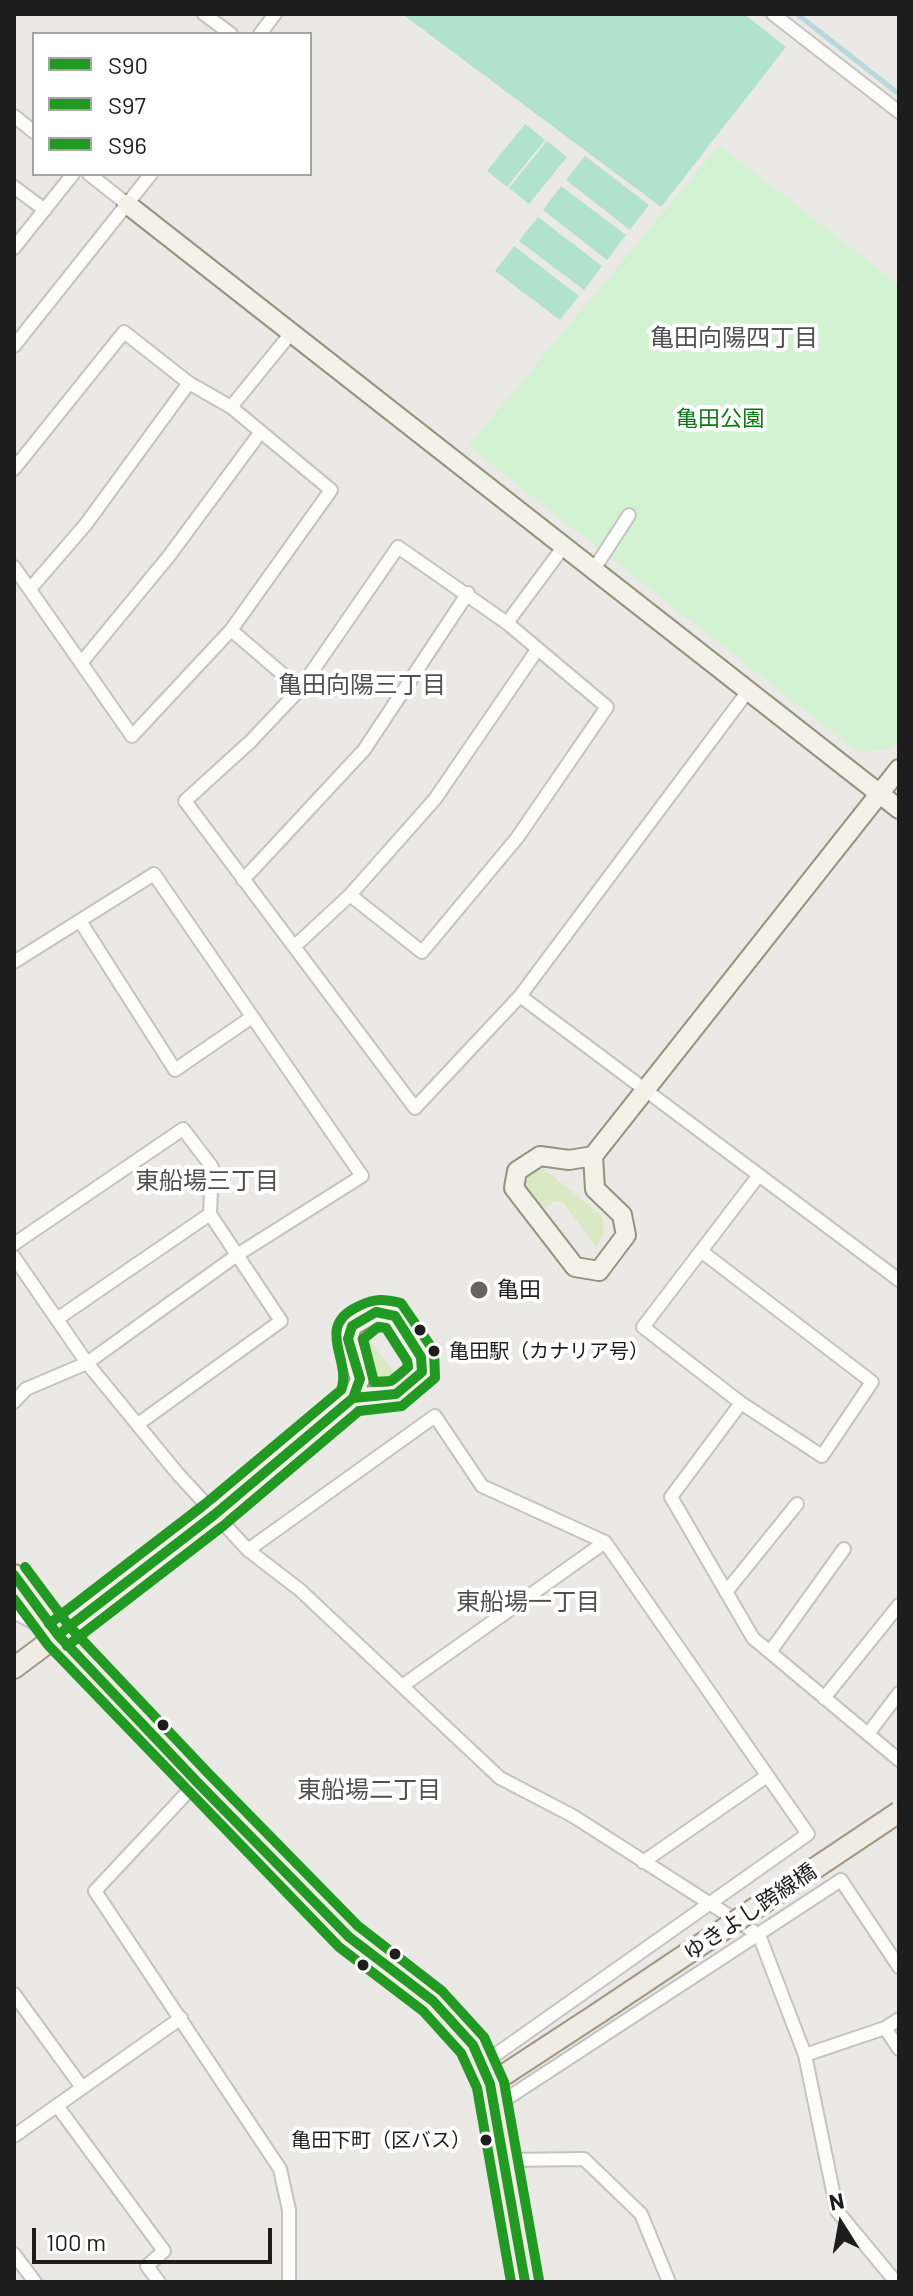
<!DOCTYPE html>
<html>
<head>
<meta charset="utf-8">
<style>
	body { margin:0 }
	#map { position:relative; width:913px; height:2296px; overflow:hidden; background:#ebe9e5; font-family:Barlow,sans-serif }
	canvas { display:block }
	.frame { position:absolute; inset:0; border:16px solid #1d1d1d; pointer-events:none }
	.legend { position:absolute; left:32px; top:32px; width:280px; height:144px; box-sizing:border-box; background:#fff; border:2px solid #a5a5a5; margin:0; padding:10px 14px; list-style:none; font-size:24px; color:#1d1d1d }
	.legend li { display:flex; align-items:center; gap:16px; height:40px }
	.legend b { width:40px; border:2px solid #a5a5a5 }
	.north { position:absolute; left:801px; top:2184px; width:80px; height:80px; -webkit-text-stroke:6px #fff; paint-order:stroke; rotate:349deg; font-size:22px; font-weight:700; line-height:32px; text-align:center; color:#1d1d1d }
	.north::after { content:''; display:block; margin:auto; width:28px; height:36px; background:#1d1d1d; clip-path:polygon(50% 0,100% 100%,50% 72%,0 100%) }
	.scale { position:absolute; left:32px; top:2228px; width:240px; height:36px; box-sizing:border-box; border:4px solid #1d1d1d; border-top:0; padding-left:10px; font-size:24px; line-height:28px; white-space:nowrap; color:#1d1d1d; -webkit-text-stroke:6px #fff; paint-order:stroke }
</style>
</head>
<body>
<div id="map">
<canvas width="913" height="2296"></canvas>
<div class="frame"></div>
<ul class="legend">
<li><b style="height:10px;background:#292"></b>S90</li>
<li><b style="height:10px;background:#292"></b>S97</li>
<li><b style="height:10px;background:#292"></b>S96</li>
</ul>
<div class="north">N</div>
<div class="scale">100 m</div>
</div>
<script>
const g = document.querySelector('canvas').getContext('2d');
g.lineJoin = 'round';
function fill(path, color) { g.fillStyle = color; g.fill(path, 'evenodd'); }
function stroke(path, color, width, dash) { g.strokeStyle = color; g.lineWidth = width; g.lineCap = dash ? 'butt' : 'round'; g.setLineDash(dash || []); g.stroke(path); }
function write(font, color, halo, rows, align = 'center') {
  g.font = font + ' Barlow,"Noto Sans JP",sans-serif'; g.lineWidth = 8; g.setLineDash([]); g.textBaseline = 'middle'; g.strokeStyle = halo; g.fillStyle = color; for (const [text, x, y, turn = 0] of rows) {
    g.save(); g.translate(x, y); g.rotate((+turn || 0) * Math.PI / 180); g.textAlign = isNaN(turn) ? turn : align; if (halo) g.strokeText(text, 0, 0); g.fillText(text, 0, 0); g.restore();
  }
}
fill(new Path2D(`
	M 544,1169 L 602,1216 L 604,1234 L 596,1247 L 564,1203 L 555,1201 L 540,1211 L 524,1188 L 530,1173 Z
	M 364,1334 L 399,1378 L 400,1384 L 387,1387 L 370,1376 L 359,1347 Z`), '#d8e9c3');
fill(new Path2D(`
	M 719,145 L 899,285 L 899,739 L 891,749 L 858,752 L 468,446 Z`), '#d2f2d2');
fill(new Path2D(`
	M 402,14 L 744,14 L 786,47 L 661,207 Z
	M 525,124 L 545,140 L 507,187 L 487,171 Z
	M 547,141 L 567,157 L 529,204 L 509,188 Z
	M 585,156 L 649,205 L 630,230 L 566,180 Z
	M 561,186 L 626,235 L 607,260 L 543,210 Z
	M 538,217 L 602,266 L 584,290 L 519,241 Z
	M 514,246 L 579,296 L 560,320 L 495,271 Z`), '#b0e2cd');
stroke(new Path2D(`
	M 797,14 L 899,94`), '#b8d7df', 5);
const street = new Path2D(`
	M 204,14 L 231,34
	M 773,14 L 899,112
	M 260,34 L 275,14
	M 14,116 L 34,132
	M 89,174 L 127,204
	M 14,187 L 45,210
	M 14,248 L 73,174
	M 14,346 L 151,174
	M 231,407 L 292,332
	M 14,469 L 124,332 L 189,383 L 231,407 L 331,490 L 231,630 L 132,736 L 14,567
	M 564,546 L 507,623 L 398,547 L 300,689 L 251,741 L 185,801 L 415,1108 L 520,996 L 748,691
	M 594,569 L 629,515
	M 30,589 L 86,524 L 189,383
	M 231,630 L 300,689
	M 81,663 L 169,556 L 260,433
	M 243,880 L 364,750 L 468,593
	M 350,895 L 422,952 L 517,838 L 607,707 L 507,623
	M 80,921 L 175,1070 L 252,1017
	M 295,946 L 350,895 L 435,799 L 537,650
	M 14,962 L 154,874 L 362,1176 L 237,1255 L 87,1363 L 26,1389 L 14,1402
	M 520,996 L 899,1280
	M 14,1244 L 183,1129 L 212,1167 L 210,1214 L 281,1321 L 138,1424
	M 701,1251 L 872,1382 L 822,1456 L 741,1403 L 643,1327 L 759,1175
	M 14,1257 L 87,1363 L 178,1474 L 248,1550 L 300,1590 L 500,1778 L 573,1816 L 759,1935 L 805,2055 L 837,2211 L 896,2282
	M 57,1319 L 210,1214
	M 741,1403 L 671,1497 L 753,1638 L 899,1760
	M 248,1550 L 435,1416 L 482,1486 L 605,1542 L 402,1686
	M 726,1592 L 797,1504
	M 14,1612 L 55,1634
	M 770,1652 L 844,1549
	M 824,1698 L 899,1605
	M 868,1734 L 899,1693
	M 197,1782 L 95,1891 L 280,2169 L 289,2210 L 289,2282
	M 643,1862 L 767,1776
	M 14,1994 L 81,2086
	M 885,2028 L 899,2049
	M 805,2055 L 885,2028 L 899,2019
	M 481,2065 L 808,1834 L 605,1542
	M 58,2107 L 164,2251 L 147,2266 L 159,2282
	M 494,2107 L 841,1880 L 899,1967
	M 14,2136 L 181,2018
	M 504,2160 L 584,2159 L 641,2214 L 669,2282
	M 14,2254 L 35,2282`);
const secondary = new Path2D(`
	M 127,204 L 899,809
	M 593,1156 L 569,1160 L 540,1156 L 517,1171 L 514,1188 L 575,1267 L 599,1271 L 626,1235 L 622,1215 L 595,1189 L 593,1156 L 899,769
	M 58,1635 L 214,1515 L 353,1398 L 360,1379 L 348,1339 L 352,1326 L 376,1312 L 395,1316 L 421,1357 L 422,1372 C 389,1407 393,1391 353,1398`);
const primary = new Path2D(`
	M 14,1575 L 58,1635 L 197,1782 L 349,1937 L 433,2001 L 473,2045 L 490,2084 L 525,2282
	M 14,1668 L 58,1635
	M 490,2084 L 600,2012`);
stroke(street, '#c4c3c1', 16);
stroke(secondary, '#92947d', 22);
stroke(primary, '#a19682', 24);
stroke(street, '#fcfcfb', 12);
stroke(secondary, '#f2f2e9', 18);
stroke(primary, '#f0ebe3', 20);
const primaryBridge = new Path2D(`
	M 600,2012 L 899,1812`);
stroke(primaryBridge, '#a19682', 24, []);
stroke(primaryBridge, '#f0ebe3', 20);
stroke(new Path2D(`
	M 376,1312 L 395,1316 L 421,1357 L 422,1372 L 396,1394 L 353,1398 L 360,1379 L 348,1339 L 352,1326 Z
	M 14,1575 L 58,1635 L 197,1782 L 349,1937 L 433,2001 L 473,2045 L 490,2084 L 525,2282
	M 58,1635 L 214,1515 L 353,1398`), '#292', 10);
stroke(new Path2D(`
	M 378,1327 L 386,1328 L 407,1361 L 408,1367 L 391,1381 L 374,1382 L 363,1339 Z
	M 14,1599 L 48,1645 L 339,1947 L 423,2011 L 461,2053 L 477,2088 L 511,2282
	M 67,1646 L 223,1526 L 359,1411`), '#292', 10);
stroke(new Path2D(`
	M 25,1567 L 69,1626 L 207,1772 L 358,1926 L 442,1991 L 484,2037 L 504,2082 L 539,2280
	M 49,1624 L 205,1504 L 341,1390 C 352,1361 317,1330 353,1309 C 371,1299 380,1298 401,1303 L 434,1351 L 435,1378 L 402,1406 L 359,1411`), '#292', 10);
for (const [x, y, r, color] of [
	[479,1290,10,"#656463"],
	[420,1330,7,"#1d1d1d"],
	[434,1351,7,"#1d1d1d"],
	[163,1725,7,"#1d1d1d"],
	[395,1954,7,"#1d1d1d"],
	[363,1965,7,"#1d1d1d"],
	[486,2140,7,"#1d1d1d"]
]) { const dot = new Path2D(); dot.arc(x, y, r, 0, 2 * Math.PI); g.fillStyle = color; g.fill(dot); stroke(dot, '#fff', 3); }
write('20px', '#1d1d1d', '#fff', [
	["亀田駅（カナリア号）",449,1351],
	["亀田下町（区バス）",471,2140,"right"]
], 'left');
write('22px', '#0b7a15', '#fff', [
	["亀田公園",720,419]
]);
write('22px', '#1d1d1d', '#fff', [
	["亀田",497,1290]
], 'left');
write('22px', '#1d1d1d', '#fff', [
	["ゆきよし跨線橋",750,1912,-34]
]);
write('24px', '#505050', '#fff', [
	["亀田向陽四丁目",734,338],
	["亀田向陽三丁目",362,685],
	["東船場三丁目",207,1181],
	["東船場一丁目",528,1602],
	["東船場二丁目",369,1790]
]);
</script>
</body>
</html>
